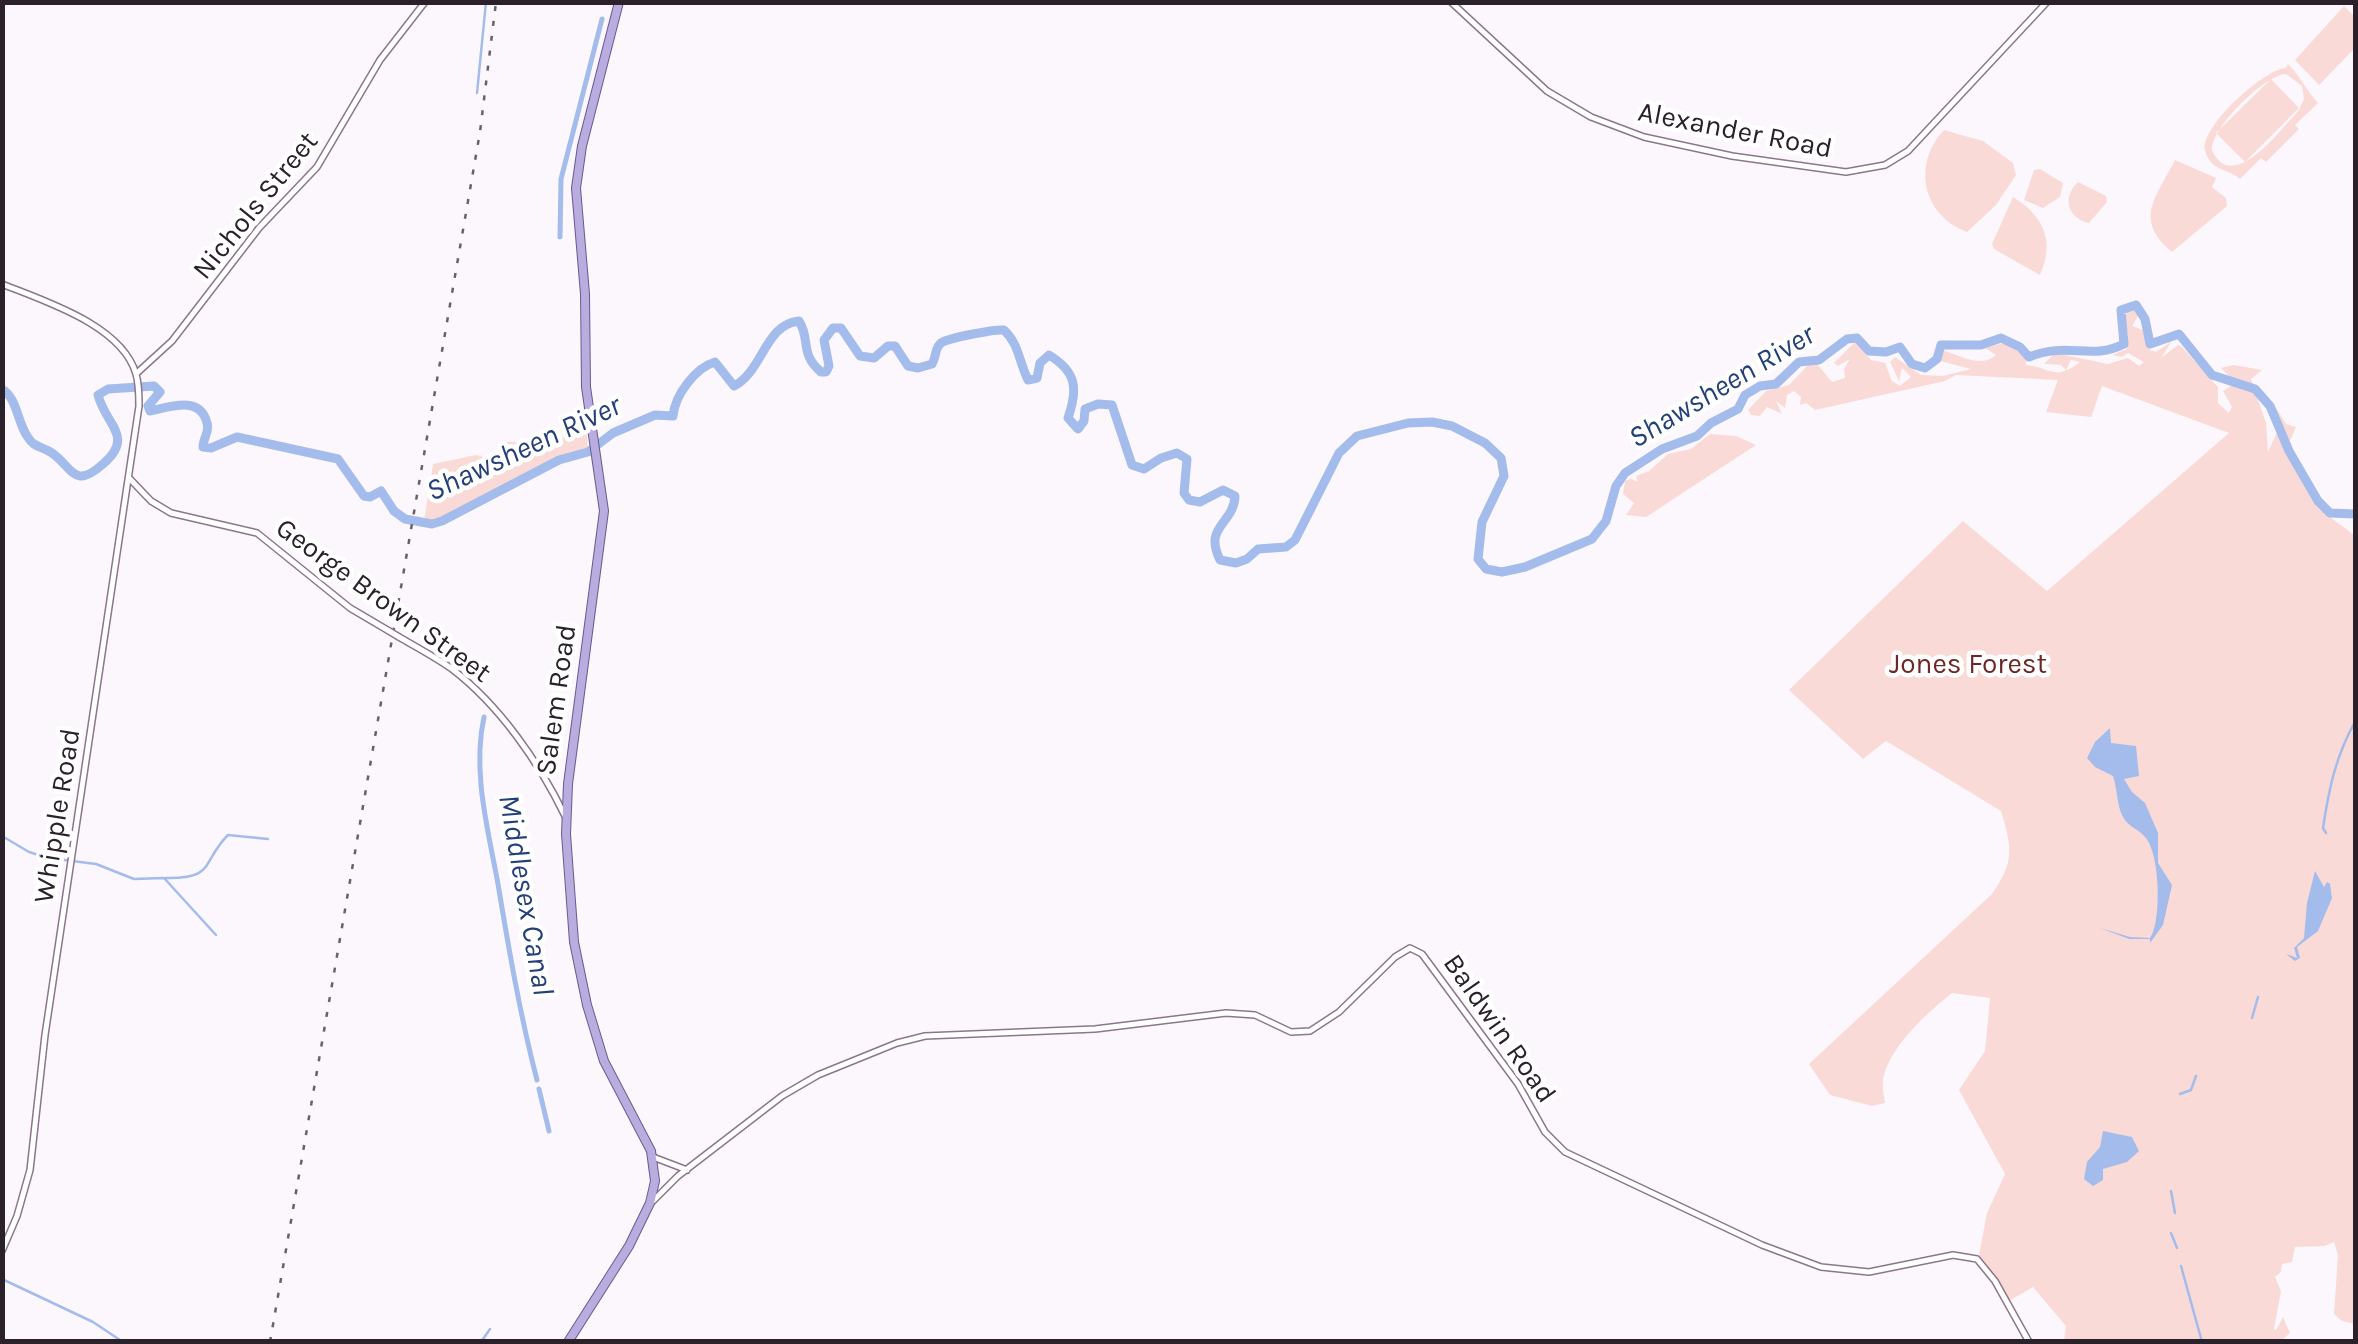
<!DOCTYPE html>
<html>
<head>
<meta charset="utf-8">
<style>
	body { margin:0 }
	#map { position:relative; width:2358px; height:1344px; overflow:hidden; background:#fcf7fc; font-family:Karla,sans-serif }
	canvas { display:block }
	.frame { position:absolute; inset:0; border:5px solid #2a212a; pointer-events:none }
</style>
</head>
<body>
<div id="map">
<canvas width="2358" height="1344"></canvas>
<div class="frame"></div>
</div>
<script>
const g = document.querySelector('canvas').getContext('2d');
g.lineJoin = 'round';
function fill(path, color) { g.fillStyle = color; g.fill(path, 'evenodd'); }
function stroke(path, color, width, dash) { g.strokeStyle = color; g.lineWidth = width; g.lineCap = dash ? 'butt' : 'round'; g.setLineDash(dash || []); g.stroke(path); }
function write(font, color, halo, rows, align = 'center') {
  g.font = font + ' Karla,sans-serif'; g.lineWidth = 9; g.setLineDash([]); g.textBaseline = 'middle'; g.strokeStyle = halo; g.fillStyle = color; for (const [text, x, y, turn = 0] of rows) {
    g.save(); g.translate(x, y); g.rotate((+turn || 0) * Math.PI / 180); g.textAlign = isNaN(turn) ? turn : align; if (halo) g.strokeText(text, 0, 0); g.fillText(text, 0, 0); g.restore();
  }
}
fill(new Path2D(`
	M 2344,6 L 2355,17 L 2355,48 L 2319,85 L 2295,60 Z
	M 2288,64 C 2298,73 2306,90 2318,103 L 2295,125 L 2299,129 L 2266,162 L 2261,158 L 2240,179 C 2227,168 2210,171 2205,150 C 2200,127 2264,69 2286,68 ZM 2286,74 L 2302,86 L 2304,99 L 2299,110 C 2281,129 2232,196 2212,150 C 2211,128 2264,75 2286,74 Z
	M 2271,79 L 2299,108 L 2245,162 L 2216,133 Z
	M 1944,130 L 1983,141 L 2013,163 L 2016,175 L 1996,205 L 1967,232 C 1922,215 1912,164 1944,130 Z
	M 2175,160 L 2216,178 L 2212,187 L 2226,198 L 2227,206 L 2172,252 C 2133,219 2156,198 2175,160 Z
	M 2040,169 L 2063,183 L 2060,197 L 2043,208 L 2024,200 L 2034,170 Z
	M 2078,182 L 2106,196 L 2107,202 L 2089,223 C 2067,218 2062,197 2078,182 Z
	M 2013,197 C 2044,216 2055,241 2040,275 L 1994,249 L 1992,244 Z
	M 2133,308 L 2141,311 L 2132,326 L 2143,330 L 2150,350 L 2156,352 L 2172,341 L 2161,358 L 2178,345 L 2181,346 L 2218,387 L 2218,403 L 2229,413 L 2232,407 L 2223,391 L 2232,385 L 2230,377 L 2221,368 L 2234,365 L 2262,370 L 2251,379 L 2266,423 L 2268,452 L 2279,428 L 2273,403 L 2286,424 L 2296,427 L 2289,443 C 2296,464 2306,495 2322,510 C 2332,520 2345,527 2355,536 L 2355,1324 L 2342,1321 L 2334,1314 L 2338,1255 L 2334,1242 L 2325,1246 L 2295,1247 L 2292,1262 L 2282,1264 L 2281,1272 L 2275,1277 L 2281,1291 L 2274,1329 L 2276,1330 L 2283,1317 L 2290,1333 L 2280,1342 L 2064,1341 L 2066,1326 L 2033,1287 L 2009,1301 L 1979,1255 L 1987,1213 L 2005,1174 L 1959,1090 L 1985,1051 L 1990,998 L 1952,993 C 1927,1013 1890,1046 1883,1079 C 1882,1086 1884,1096 1885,1103 L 1872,1106 L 1830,1095 L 1809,1064 L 1992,894 C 2015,861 2012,848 2001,811 L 1886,741 L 1863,759 L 1789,690 L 1963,521 L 2047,591 L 2229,433 L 2102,386 L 2091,417 L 2046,412 L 2058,380 L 1956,375 L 1945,381 L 1815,410 L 1806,403 L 1800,405 L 1801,397 L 1794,391 L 1787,395 L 1785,408 L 1776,401 L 1782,414 L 1767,407 L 1760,416 L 1751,415 L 1748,410 L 1766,391 L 1789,385 L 1810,363 L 1817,364 L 1832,382 L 1845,378 L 1844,369 L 1850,359 L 1838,366 L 1834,363 L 1856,341 L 1871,360 L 1885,363 L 1892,381 L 1900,386 L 1911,377 L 1902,368 L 1899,381 L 1890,362 L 1895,357 L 1921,375 L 1943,376 L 1971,369 L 1940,361 L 1942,350 C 1960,355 1980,369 1996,355 L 1985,348 L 2007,342 L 2026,357 L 2026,365 C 2050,367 2054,382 2080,362 L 2071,360 L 2066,370 L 2061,365 L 2044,364 L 2055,353 L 2108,364 L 2128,358 L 2139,366 L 2144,362 L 2128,353 L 2122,357 L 2112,355 L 2127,349 L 2128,333 L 2122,323 L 2127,311 Z
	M 587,434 L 588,452 L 559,460 L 442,521 L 424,521 L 433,464 L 476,455 L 492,459 L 502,452 L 505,442 L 534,442 Z
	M 1710,434 L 1736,436 L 1756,445 L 1646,517 L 1626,515 L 1634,503 L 1623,494 L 1625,481 L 1631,479 L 1638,482 L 1636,476 L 1649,471 L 1668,454 L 1691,449 Z`), '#fadad7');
fill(new Path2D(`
	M 2110,728 L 2111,743 L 2136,746 L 2139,776 L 2124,779 L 2132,792 L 2145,803 L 2158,833 L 2158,863 L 2172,885 L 2163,925 L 2150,943 L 2150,939 L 2129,939 L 2100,928 L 2130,937 L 2150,938 C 2162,922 2160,852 2145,837 C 2138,828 2127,827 2122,815 C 2117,804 2117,788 2113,776 L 2095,767 L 2087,758 L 2095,742 Z
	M 2315,871 L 2324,887 L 2327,882 L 2330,884 L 2332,898 L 2318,931 L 2297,947 L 2300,958 L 2295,961 L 2286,954 L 2297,958 L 2294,948 L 2304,938 L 2307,903 Z
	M 2103,1131 L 2132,1137 L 2139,1151 L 2127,1162 L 2103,1169 L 2103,1180 L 2093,1186 L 2084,1179 L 2087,1162 L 2100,1147 Z`), '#a3bceb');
stroke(new Path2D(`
	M 477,93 L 486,2
	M 2326,833 L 2323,828 C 2329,788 2336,755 2356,720
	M 2,836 L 29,852 L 48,858 L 96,864 L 134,879 L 164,878 L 216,935
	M 166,878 C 216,879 201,862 228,835 L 268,839
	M 2252,1018 L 2258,997
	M 2180,1094 L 2191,1090 L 2196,1076
	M 2171,1191 L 2175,1213
	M 2171,1233 L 2177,1248
	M 2181,1266 L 2202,1342
	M 2,1279 L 93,1322 L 123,1342
	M 481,1342 L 490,1329`), '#a3bceb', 2.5);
stroke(new Path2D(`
	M 560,237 L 561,179 L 602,19
	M 484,717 C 472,772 488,829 498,884 C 509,950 520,1015 537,1080
	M 539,1089 L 549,1131`), '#a3bceb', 5);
stroke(new Path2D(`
	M 2,389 C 17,398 17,421 27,436 C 34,448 42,446 52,453 C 73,468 74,490 103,464 C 135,436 106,426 98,395 L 108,389 L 154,386 L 160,392 L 148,406 L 150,411 C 167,408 200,394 207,423 C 210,432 203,438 203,447 L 211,448 L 237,437 L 338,459 L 364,496 L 370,497 L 381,491 L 394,511 L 405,519 L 432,524 L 442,521 L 559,460 L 588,452 L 613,433 L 655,415 L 673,416 C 675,395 695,368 715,362 L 734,386 C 763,371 765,324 799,321 C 811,340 799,353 821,372 L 826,372 L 829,366 L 824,340 L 833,328 L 841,328 L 860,356 L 874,358 L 888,346 L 895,346 L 908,366 L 918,368 L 932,364 C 937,356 934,349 941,343 C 948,338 995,329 1004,330 C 1019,344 1019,362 1028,380 L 1037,378 L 1040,363 L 1049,355 C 1077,372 1078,389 1068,418 L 1078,429 L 1084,421 L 1085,409 L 1098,404 L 1112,405 L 1132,465 L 1144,469 L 1161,458 L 1177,453 L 1187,459 L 1184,493 L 1189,500 L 1200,502 L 1223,490 L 1235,496 C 1234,524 1203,526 1220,560 L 1236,563 L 1247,559 L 1258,549 L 1286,547 L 1295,540 L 1339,453 L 1357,436 L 1408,423 L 1432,422 L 1452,426 L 1485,443 L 1501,458 L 1504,476 L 1482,522 L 1478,559 L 1486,569 L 1502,572 L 1525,567 L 1592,539 L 1606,521 L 1616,486 L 1625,473 L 1662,449 L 1697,436 L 1711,423 L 1738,409 L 1745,395 L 1760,386 L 1776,384 L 1799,362 L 1819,360 L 1847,339 L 1857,338 L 1869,351 L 1886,352 L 1900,347 L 1912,364 L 1925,368 L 1937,359 L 1941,345 L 1981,345 L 2001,338 L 2020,347 L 2029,357 C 2069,341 2090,361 2124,344 L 2121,310 L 2136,305 L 2145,319 L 2150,344 L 2179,334 L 2212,375 L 2255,389 L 2270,406 L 2289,451 L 2318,501 L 2330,513 L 2356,514`), '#a3bceb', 9);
const minor = new Path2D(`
	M 1451,2 L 1547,91 L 1591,117 L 1644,137 L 1732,156 L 1846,172 L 1885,165 L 1908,151 L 2047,2
	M 2,284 C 44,301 122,325 136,374 C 139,384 139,396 139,406 L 45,1035 L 30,1170 L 17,1216 L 2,1251
	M 137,373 L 172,341 L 259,228 L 317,167 L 380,60 L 425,2
	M 130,479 L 151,501 L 171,513 L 257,533 L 350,608 L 389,631
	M 399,637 C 416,647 435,657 452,669 C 499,705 539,762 565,816
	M 653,1157 L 687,1170
	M 652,1202 L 678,1176 L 782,1096 L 818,1075 L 897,1043 L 925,1036 L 1095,1029 L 1226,1013 L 1255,1015 L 1291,1032 L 1310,1031 L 1339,1012 L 1395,957 L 1410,948 L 1422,954 L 1518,1084 L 1545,1132 L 1565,1152 L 1762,1245 L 1821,1267 L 1869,1272 L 1953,1255 L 1977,1259 L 1995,1281 L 2029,1342`);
const major = new Path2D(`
	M 568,1342 L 629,1246 L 650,1203 L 655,1181 L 651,1151 L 604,1061 L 587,1005 L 574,942 L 566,834 L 568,784 L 604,511 L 586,387 L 585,294 L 576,188 L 582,146 L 619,2`);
stroke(minor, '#8c768d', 8);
stroke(major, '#695992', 10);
stroke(minor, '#fff', 5);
stroke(major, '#b9addf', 8);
stroke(new Path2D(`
	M 270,1342 L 480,132 L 496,2`), '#696169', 2.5, [5, 10]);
const minorBridge = new Path2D(`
	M 389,631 L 399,637`);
stroke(minorBridge, '#8c768d', 8, []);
stroke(minorBridge, '#fff', 5);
write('28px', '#2a212a', '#fff', [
	["Alexander Road",1735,131,11],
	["Nichols Street",256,206,-51],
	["George Brown Street",383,601,36],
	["Salem Road",557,700,-82],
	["Whipple Road",58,816,-81],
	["Baldwin Road",1499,1029,55]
]);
write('28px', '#6e2725', '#fff', [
	["Jones Forest",1968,665]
]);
write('italic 30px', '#244078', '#fff', [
	["Shawsheen River",1722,387,-31],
	["Shawsheen River",524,449,-25],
	["Middlesex Canal",525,895,80]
]);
</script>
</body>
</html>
